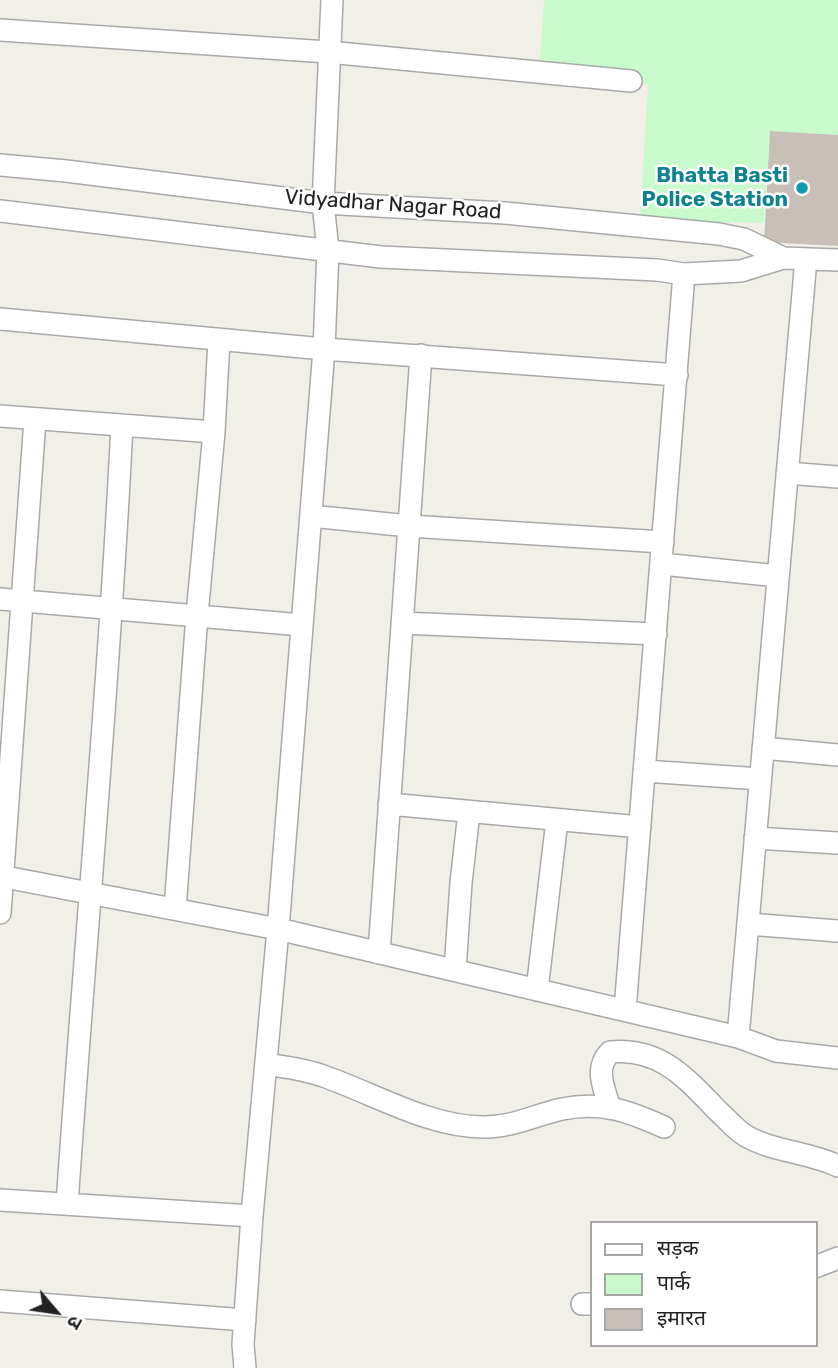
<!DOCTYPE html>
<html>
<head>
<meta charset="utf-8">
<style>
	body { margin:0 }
	#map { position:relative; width:838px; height:1368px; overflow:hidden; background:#f2efe9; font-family:Rubik,"Noto Sans Devanagari",sans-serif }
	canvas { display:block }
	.legend { position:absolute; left:590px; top:1221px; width:228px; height:126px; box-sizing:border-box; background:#fff; border:2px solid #a7a7a7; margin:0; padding:9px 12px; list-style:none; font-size:21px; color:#222 }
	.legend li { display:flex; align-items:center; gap:14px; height:35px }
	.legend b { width:35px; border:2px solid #a7a7a7 }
	.north { position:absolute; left:21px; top:1277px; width:70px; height:70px; -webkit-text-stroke:5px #fff; paint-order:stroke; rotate:119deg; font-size:19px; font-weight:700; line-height:28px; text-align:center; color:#222 }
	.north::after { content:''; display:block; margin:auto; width:24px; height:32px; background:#222; clip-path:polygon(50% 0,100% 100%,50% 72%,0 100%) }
</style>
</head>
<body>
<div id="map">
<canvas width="838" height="1368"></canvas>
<ul class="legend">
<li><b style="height:9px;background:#fff"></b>सड़क</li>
<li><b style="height:19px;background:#c8facc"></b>पार्क</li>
<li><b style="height:19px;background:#c7bfb8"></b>इमारत</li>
</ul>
<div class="north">उ</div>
</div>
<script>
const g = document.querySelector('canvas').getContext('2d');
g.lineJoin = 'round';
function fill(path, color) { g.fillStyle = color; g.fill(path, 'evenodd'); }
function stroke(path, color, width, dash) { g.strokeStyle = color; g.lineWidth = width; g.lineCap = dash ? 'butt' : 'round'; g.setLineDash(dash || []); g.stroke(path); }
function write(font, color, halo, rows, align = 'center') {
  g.font = font + ' Rubik,sans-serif'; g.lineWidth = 5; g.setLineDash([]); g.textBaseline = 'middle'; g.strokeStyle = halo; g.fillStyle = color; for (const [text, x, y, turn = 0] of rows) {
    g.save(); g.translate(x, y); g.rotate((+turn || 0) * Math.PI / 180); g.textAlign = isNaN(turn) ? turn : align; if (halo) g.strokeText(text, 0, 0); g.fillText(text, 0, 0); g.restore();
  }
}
fill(new Path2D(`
	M 544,0 L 838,0 L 838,135 L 770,132 L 764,223 L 640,221 L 648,84 L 539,76 Z`), '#c8facc');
fill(new Path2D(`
	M 770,131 L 838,135 L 838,246 L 764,242 Z`), '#c7bfb8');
const street = new Path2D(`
	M 0,30 L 328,52 L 631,81
	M 0,165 L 66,171 L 323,203 L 505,213 L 719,234 L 744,239 L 783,258 L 838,260
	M 0,211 L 381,257 L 657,270 L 684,274 L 741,271 L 783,258
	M 0,319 L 324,349 L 677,375
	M 0,416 L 214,432
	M 787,473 L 838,477
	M 311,516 L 409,526 L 663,542
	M 662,564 L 778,576
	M 0,599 L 302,625
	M 402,623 L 656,634
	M 763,748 L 838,755
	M 645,771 L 760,779
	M 389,804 L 640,827
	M 755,838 L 838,843
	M 0,876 L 278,929 L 738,1037 L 776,1051 L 838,1058
	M 175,909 L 197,615 L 214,432 L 219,340
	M 0,913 L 35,419
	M 748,924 L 838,931
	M 379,953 L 421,355
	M 455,970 L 461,883 L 469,812
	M 537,990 L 557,820
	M 625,1010 L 684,274
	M 738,1037 L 806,259
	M 266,1064 C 285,1067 305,1069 323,1076 C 373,1093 431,1128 485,1127 C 513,1127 535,1115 562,1109 C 602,1101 628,1111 664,1127
	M 609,1106 C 604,1086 594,1069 610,1052 C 660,1047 686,1078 718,1111 C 727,1119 736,1130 746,1136 C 774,1152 809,1152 838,1166
	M 0,1200 L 252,1216
	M 67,1204 C 85,944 109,685 122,425
	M 815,1267 L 838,1258
	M 0,1301 L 245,1320
	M 582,1304 L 591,1304
	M 245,1368 L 243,1344 L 252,1216 L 278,929 L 324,349 L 328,250 L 323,203 L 332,0`);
stroke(street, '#a9a9a9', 24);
stroke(street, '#fff', 21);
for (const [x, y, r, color] of [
	[802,188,7,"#0f9aa8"]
]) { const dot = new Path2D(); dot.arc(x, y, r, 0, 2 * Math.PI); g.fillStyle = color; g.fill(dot); stroke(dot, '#fff', 2.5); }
write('bold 21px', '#0d838f', '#fff', [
	["Bhatta Basti",788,176],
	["Police Station",788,200]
], 'right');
write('21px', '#222', '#fff', [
	["Vidyadhar Nagar Road",393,205,4]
]);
</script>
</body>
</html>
